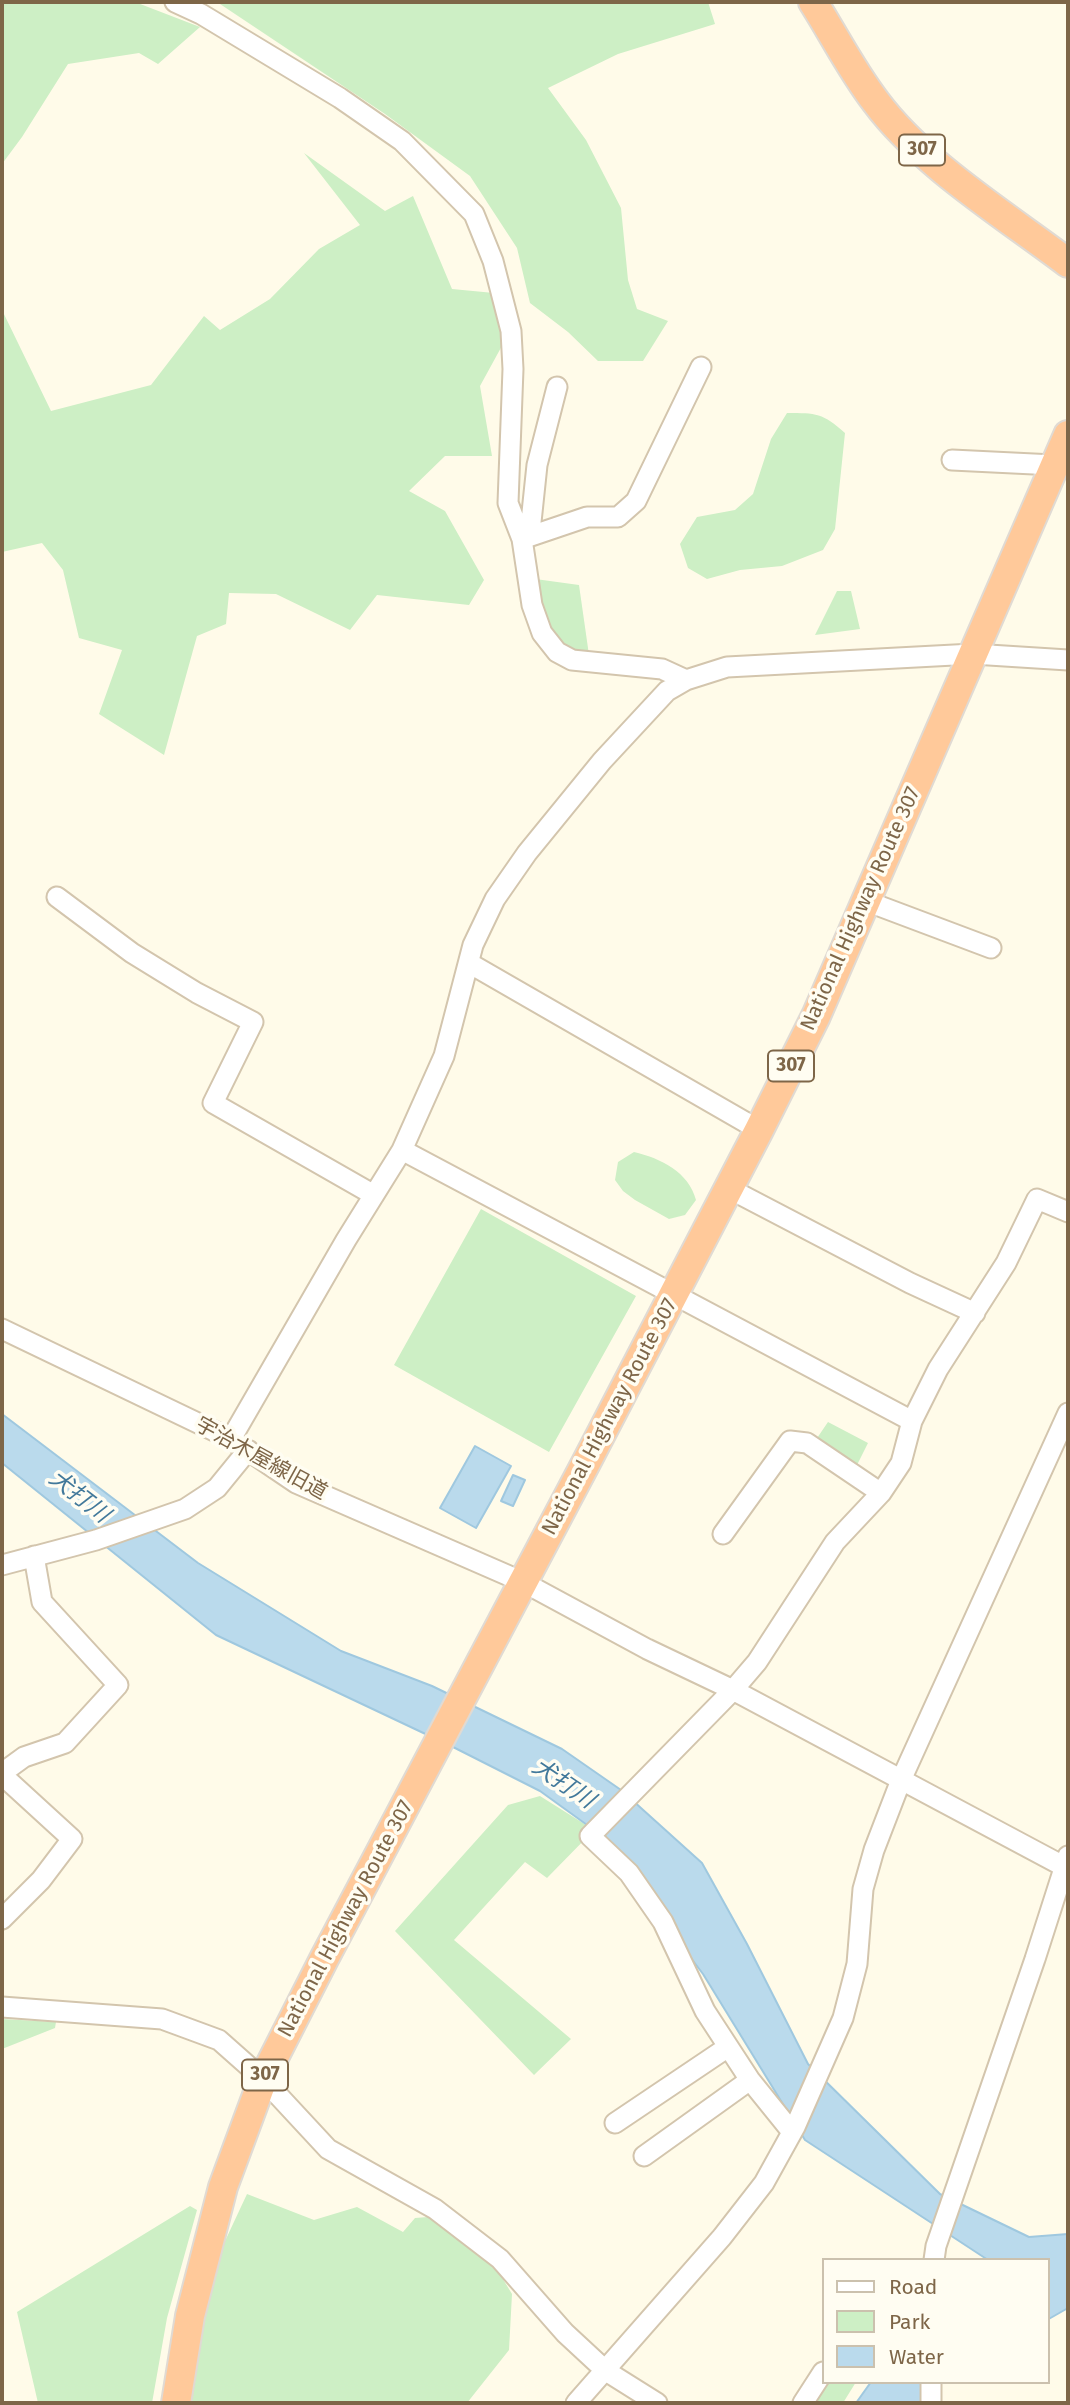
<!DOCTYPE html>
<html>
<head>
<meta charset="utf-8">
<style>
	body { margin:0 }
	#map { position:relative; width:1070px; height:2405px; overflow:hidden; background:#fffbe9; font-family:"Fira Sans",sans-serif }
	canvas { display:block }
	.frame { position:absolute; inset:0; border:4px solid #7e6648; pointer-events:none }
	.legend { position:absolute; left:822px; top:2258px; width:228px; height:126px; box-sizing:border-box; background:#fffdf2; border:2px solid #cbc1ae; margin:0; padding:9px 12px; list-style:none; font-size:21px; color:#7e6648 }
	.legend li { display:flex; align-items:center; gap:14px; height:35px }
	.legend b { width:35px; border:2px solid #cbc1ae }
</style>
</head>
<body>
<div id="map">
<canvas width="1070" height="2405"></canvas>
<div class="frame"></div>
<ul class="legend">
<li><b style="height:9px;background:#fff"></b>Road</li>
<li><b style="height:19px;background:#cdefc5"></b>Park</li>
<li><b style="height:19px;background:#badaec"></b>Water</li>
</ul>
</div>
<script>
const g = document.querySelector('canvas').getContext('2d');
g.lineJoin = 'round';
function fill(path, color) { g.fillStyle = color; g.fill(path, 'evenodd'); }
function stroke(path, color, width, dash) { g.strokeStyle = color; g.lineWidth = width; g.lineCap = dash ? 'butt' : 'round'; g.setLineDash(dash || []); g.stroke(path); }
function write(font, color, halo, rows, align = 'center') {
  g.font = font + ' "Fira Sans","Noto Sans JP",sans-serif'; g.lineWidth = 7; g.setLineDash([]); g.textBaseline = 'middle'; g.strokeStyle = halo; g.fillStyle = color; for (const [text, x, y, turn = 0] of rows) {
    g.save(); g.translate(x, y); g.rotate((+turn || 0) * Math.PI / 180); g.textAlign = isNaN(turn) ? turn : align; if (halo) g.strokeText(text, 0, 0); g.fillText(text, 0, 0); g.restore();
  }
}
fill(new Path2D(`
	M 2,2 L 135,2 L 200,27 L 158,64 L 139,53 L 68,64 L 22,137 L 2,164 Z
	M 217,2 L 708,2 L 715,24 L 618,54 L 548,88 L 586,140 L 621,208 L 628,280 L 637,309 L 668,321 L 643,361 L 598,361 L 568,332 L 530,303 L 517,248 L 470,176 L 385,114 Z
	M 304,153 L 385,211 L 413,196 L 452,289 L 494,293 L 503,344 L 480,386 L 492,456 L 445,456 L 409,491 L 445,511 L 484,580 L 469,605 L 377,595 L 350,630 L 276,594 L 229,593 L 226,624 L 197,636 L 164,755 L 99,714 L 122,650 L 79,638 L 63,570 L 42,543 L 2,552 L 2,310 L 51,411 L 151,385 L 204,316 L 220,330 L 270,299 L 319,249 L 360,225 Z
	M 787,413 C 816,413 823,413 845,433 L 835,529 L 823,550 L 782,566 L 740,570 L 707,579 L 688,568 L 680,544 L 697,517 L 735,510 L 753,494 L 771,439 Z
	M 528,578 L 579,585 L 590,662 L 557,652 Z
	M 837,591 L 851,591 L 860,629 L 815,635 Z
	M 634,1152 C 660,1158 689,1172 696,1200 L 685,1215 L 669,1219 L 635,1200 L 623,1191 L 615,1180 L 618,1162 Z
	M 481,1209 L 636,1296 L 549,1452 L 394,1365 Z
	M 828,1422 L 868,1443 L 854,1471 L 813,1444 Z
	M 540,1796 L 594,1830 L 547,1878 L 525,1862 L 454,1940 L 571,2039 L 534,2075 L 395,1931 L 508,1805 Z
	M 2,2019 L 56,2022 L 55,2028 L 2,2049 Z
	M 247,2194 L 314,2220 L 357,2207 L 403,2232 L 415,2218 L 428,2217 L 495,2266 L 512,2294 L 509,2350 L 467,2403 L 176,2403 L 190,2316 Z
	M 190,2206 L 197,2210 L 167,2318 L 152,2403 L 38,2403 L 17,2312 Z
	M 823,2382 L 856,2382 L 843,2403 L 803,2403 Z`), '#cdefc5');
const water = new Path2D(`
	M 2,1414 L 198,1563 L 341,1651 L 432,1686 L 562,1749 L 621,1790 L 702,1863 L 747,1944 L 808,2064 L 940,2194 L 1029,2237 L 1068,2234 L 1068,2308 L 1047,2320 L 1047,2260 L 988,2260 L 805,2140 L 703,1974 L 594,1830 L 540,1791 L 453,1747 L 216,1635 L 2,1463 Z
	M 475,1446 L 511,1466 L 476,1528 L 440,1508 Z
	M 513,1475 L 525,1480 L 513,1506 L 501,1501 Z
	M 871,2382 L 941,2382 L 925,2403 L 856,2403 Z`);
fill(water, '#badaec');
stroke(water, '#9fc8df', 2);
const minor = new Path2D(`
	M 175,2 L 201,14 L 340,98 L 402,141 L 474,214 L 493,261 L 511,331 L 513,369 L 508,503 L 522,539 L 532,605 L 542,633 L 557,652 L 572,660 L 662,669 L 686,680
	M 952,460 L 1054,465
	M 522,539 L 587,517 L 618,517 L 636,501 L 701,367
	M 522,539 L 531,522 L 537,465 L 557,387
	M 57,897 L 132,953 L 197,993 L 253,1022 L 213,1103 L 374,1195
	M 866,901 L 991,948
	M 469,963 L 759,1130
	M 402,1150 L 912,1421
	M 728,1188 L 910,1283 L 975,1313
	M 2,1329 L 231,1439 L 296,1483 L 523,1582 L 647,1649 L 733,1690 L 1065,1867
	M 231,1439 L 346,1240 L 402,1150 L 444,1056 L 473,945 L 495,899 L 527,853 L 602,761 L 667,691 L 686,680 L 727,667 L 973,654 L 1068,660
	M 723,1534 L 790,1441 L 807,1443 L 881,1493
	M 2,1565 L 96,1540 L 185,1509 L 217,1488 L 248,1450
	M 2,1773 L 24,1757 L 65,1743 L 118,1685 L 42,1602 L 34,1556
	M 2,1775 L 72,1839 L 41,1880 L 2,1919
	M 2,2007 L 162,2019 L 219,2040 L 263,2079 L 328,2149 L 435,2209 L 500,2259 L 565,2333 L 606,2371 L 657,2403
	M 615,2123 L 728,2047
	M 792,2132 L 750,2080 L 705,2011 L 663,1922 L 629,1873 L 590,1836 L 733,1690 L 757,1662 L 835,1542 L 881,1493 L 901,1463 L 912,1421 L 938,1369 L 1006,1263 L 1037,1199 L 1068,1212
	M 644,2156 L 750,2080
	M 934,2260 L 936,2246 L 1035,1959 L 1068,1856
	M 576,2403 L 722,2237 L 764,2183 L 795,2127 L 843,2018 L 857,1964 L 863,1889 L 874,1850 L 901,1780 L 1068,1413
	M 803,2403 L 823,2372
	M 931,2403 L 931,2382`);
const highway = new Path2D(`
	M 813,2 C 834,35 852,71 876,102 C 922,164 1006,216 1068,263
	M 176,2403 L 190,2316 L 223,2187 L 263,2079 L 324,1959 L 587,1461 L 759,1130 L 816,1016 L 1068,435`);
stroke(minor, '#d3c5ad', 23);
stroke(highway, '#e0dad3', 32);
stroke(minor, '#fff', 19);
stroke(highway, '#ffc99a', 28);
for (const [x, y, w] of [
	[922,150,46],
	[791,1066,46],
	[265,2075,46]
]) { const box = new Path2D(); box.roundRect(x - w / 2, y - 15.5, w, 31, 5); g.fillStyle = '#fffdf2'; g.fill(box); stroke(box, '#7e6648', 2); }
write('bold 19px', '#7e6648', null, [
	["307",922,150],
	["307",791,1066],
	["307",265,2075]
]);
write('21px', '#7e6648', '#fffdf2', [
	["National Highway Route 307",861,909,-66],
	["National Highway Route 307",610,1417,-62],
	["宇治木屋線旧道",261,1459,29],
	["National Highway Route 307",346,1919,-62]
]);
write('italic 23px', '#42799b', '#fffdf2', [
	["犬打川",79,1497,38],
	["犬打川",563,1784,34]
]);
</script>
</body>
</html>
